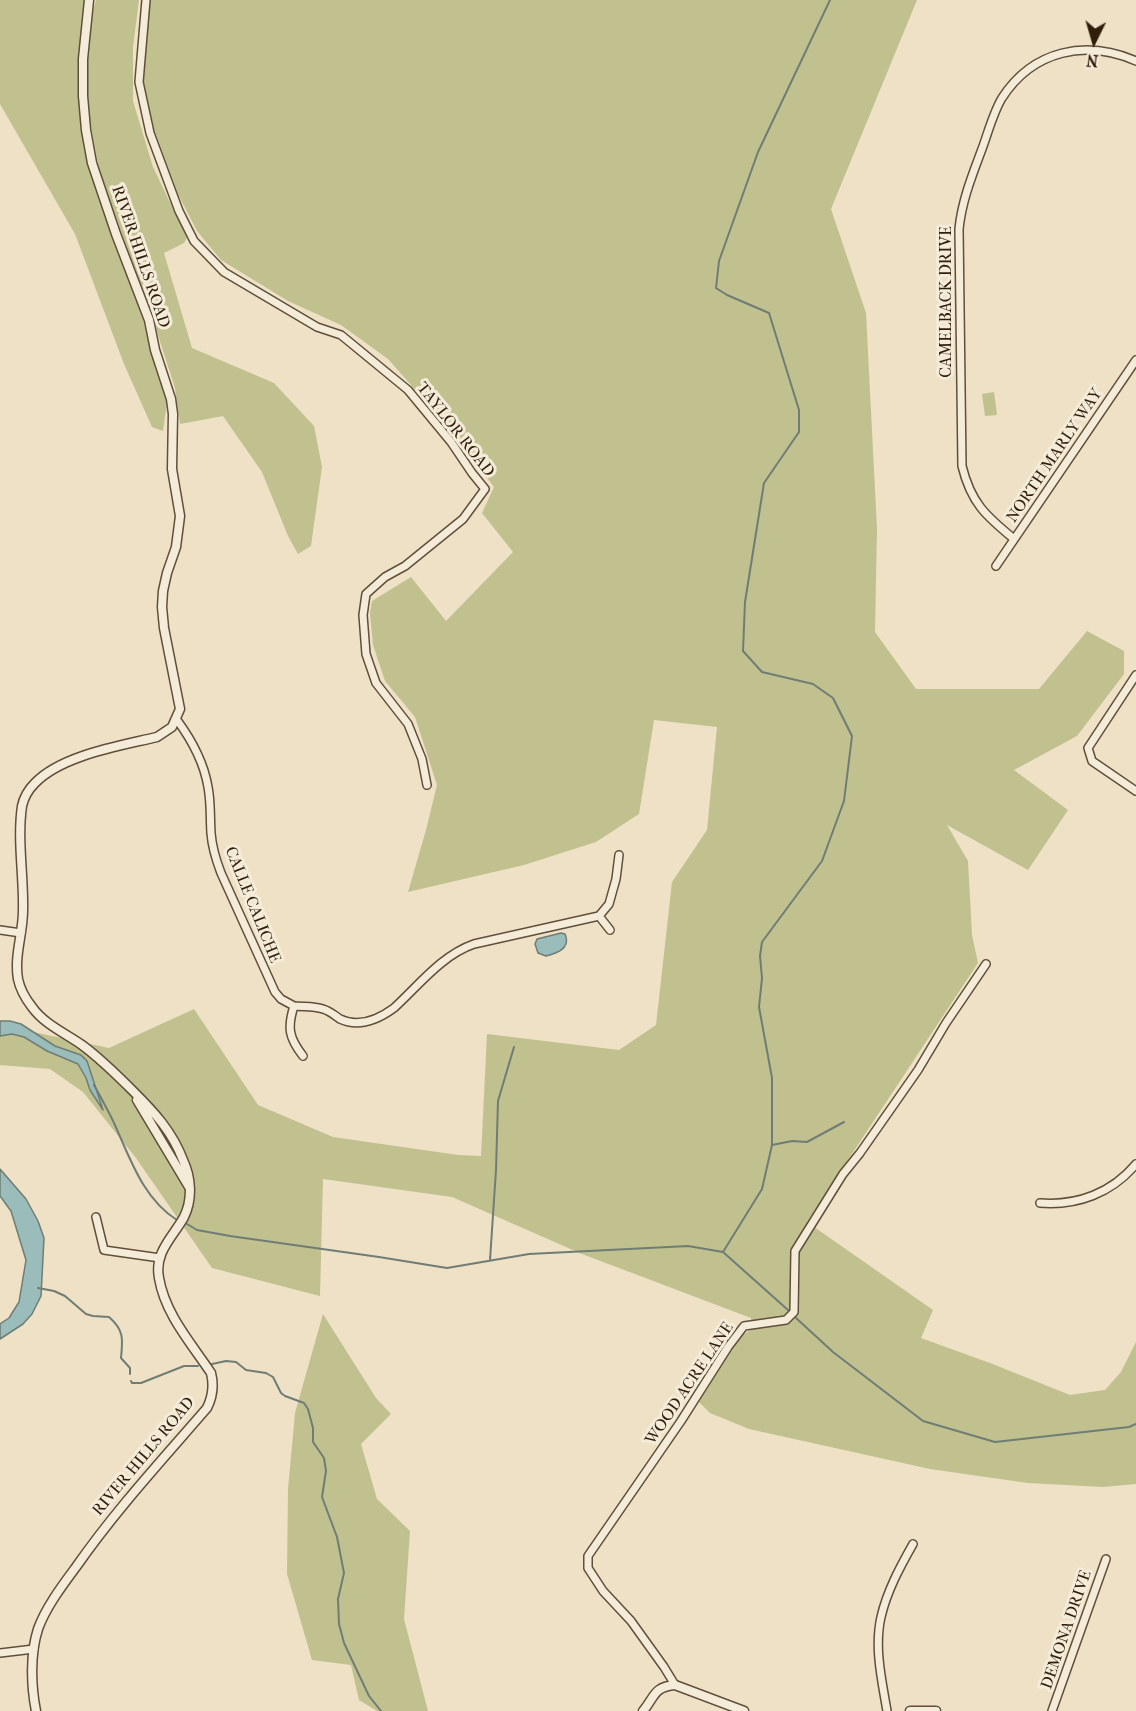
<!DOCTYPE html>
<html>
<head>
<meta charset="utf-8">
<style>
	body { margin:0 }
	#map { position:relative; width:1136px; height:1711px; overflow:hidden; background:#eee1c5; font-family:"IM FELL French Canon",serif }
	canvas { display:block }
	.north { position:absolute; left:1064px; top:12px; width:60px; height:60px; -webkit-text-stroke:4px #f4ecd9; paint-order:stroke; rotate:185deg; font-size:16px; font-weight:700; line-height:24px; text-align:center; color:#311e0b }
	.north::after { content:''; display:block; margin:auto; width:21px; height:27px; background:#311e0b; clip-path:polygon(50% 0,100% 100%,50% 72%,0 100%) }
</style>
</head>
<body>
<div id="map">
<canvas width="1136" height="1711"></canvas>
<div class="north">N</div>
</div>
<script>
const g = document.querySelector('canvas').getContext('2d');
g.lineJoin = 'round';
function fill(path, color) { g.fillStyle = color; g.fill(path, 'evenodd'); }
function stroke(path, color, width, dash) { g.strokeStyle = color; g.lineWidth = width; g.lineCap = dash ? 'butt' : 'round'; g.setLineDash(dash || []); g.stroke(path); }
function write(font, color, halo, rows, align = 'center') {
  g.font = font + ' "IM FELL French Canon",serif'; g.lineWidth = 6; g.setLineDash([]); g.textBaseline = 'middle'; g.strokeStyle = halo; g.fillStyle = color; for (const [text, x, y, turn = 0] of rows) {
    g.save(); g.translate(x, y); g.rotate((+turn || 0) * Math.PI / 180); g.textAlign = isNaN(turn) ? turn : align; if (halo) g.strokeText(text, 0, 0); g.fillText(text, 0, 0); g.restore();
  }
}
fill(new Path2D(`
	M 0,0 L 86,0 L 83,11 L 79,86 L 84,149 L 145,325 L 167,402 L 163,431 L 152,427 L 124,364 L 75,234 L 0,104 Z
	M 96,0 L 139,0 L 133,47 L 133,101 L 153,167 L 187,238 L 184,243 L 164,253 L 192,348 L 274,383 L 314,426 L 322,467 L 311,546 L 298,554 L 288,536 L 262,472 L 223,416 L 180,424 L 175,388 L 156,329 L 99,170 L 90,121 L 86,70 L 93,10 Z
	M 150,0 L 917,0 L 831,209 L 866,313 L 877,529 L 875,632 L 916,689 L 1039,689 L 1087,631 L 1124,651 L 1124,674 L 1077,736 L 1014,770 L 1068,810 L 1028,870 L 947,825 L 968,861 L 972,935 L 978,963 L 807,1222 L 933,1310 L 921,1338 L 990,1363 L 1070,1395 L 1105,1390 L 1121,1372 L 1136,1342 L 1136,1484 L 1103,1487 L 1028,1483 L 930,1469 L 749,1429 L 710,1413 L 699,1402 L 741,1336 L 752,1329 L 751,1318 L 582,1254 L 452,1197 L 323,1179 L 320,1296 L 212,1268 L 136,1158 L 83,1092 L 50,1069 L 0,1065 L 0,1028 L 14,1028 L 109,1048 L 194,1009 L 258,1105 L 333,1137 L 458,1155 L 481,1156 L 487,1034 L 619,1050 L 656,1025 L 672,882 L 707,830 L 717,727 L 654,720 L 639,814 L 596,842 L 524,865 L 408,892 L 426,830 L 437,785 L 415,717 L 385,681 L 373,645 L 370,613 L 372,601 L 411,577 L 446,621 L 513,552 L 482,513 L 494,487 L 450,429 L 388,359 L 341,325 L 288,301 L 221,260 L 197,231 L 179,196 L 154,129 L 143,79 Z
	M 994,392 L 997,415 L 985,416 L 982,394 Z
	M 323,1314 L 376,1398 L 391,1414 L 361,1444 L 377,1499 L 410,1531 L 404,1619 L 428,1711 L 377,1711 L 359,1700 L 351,1665 L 312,1660 L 287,1574 L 288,1489 L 295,1413 Z`), '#c0c18f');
const water = new Path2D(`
	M 561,933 L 565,934 C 571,948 558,953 546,956 L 538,953 L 535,944 L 537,939 Z
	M 0,1021 L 10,1021 L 21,1024 L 55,1046 L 81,1055 L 87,1061 L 103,1110 L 90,1090 L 86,1078 L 78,1064 L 47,1051 L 24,1037 L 12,1034 L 0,1036 Z
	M 0,1169 L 26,1199 L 38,1221 L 44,1238 L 41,1296 L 32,1314 L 23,1324 L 0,1339 L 0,1324 L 9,1318 L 19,1302 L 26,1260 L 11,1211 L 0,1196 Z`);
fill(water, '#9abcba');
stroke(water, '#707d74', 1.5);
stroke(new Path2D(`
	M 94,1085 C 101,1098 108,1110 114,1123 C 130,1158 143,1199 177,1220
	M 772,1145 L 792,1141 L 807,1142 L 844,1122
	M 187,1224 L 197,1230 L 230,1236 L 379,1257 L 447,1268 L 529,1254 L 688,1246 L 723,1252 L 788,1310
	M 723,1252 L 762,1189 L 772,1145 L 772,1078 L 759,1007 L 762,978 L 760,956 L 762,942 L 822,861 L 844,801 L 852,736 L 833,698 L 813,684 L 762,672 L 743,651 L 745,602 L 764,483 L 799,432 L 799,410 L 769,313 L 727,295 L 716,288 L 719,261 L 758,152 L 830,0
	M 490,1260 L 496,1170 L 498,1101 L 514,1047
	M 38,1288 L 54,1291 L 65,1296 L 86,1314 L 93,1316 L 109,1317 C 124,1330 123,1339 121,1358 L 130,1368 L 130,1374
	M 796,1318 L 833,1352 L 923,1421 L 995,1442 L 1129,1427 L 1136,1424
	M 212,1364 L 226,1361 L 236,1362 L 246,1370 L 266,1373 L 273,1377 L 281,1393 L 285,1396 L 304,1403 L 308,1409 L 313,1428 L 313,1442 L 324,1458 L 326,1471 L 322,1497 L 337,1537 L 344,1573 L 338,1599 L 339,1624 L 344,1643 L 369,1696 L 381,1711
	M 131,1381 L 132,1383 L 141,1383 L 184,1366 L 198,1366`), '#707d74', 2);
const minor = new Path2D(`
	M 146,0 L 139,82 L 150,133 L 179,211 L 194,241 L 224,272 L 317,327 L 341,335 L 408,390 L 451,442 L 472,473 L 485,489 L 463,519 L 405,566 L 385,577 L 366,594 L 363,615 L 366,654 L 376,683 L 408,724 L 422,759 L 427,785
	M 1014,539 C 986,516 971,503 962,466 L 959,229 C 962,200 972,176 982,149 C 988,133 993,113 1002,98 C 1033,50 1086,39 1136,61
	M 996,566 L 1136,360
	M 1136,675 L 1088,748 L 1092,761 L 1136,791
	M 177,720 C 191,739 204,763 208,787 C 211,802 210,818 211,833 C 212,847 216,860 221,873 L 275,992 L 281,999 L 294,1006 C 287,1028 289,1038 303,1056
	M 599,916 L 610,930
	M 0,930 L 21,933
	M 294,1006 C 304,1007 314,1006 323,1009 C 330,1011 334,1015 340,1019 C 359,1028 379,1019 394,1008 C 419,985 442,955 474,944 L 599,916 L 609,904 L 616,879 L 619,855
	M 1040,1203 C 1077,1206 1112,1193 1136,1164
	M 96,1217 L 104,1250 L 160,1258
	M 0,1653 L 34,1649
	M 675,1685 L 664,1667 L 631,1621 L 603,1591 L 588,1568 L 588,1556 L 681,1421 L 728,1347 L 744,1326 L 786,1320 L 794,1312 L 795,1251 L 843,1174 L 860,1153 L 918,1070 L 946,1023 L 986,964
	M 887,1711 C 882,1681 874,1648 881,1617 C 887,1591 900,1567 913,1544
	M 1052,1711 L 1106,1559`);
const tertiary = new Path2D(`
	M 137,1100 L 189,1187
	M 36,1711 C 31,1686 30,1654 38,1629 C 46,1607 62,1586 76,1567 C 115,1511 162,1460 207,1408 C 213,1396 214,1385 211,1373 C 191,1343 165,1314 159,1278 C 154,1252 173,1237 184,1217 C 193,1199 191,1177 183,1160 C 172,1131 154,1112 133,1091 C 116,1074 101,1059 82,1045 C 65,1033 44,1024 32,1007 C 25,998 20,989 18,979 C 14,956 23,933 23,911 C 24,876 17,841 22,806 C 24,797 28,790 35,783 C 62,755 120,746 157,737 L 172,727 L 180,709 L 164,628 L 162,607 L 163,591 L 167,573 L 176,547 L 180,516 L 172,469 L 173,414 L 171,399 L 155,350 L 149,320 L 116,234 L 92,163 L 86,130 L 83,96 L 83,59 L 89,0
	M 643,1711 C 655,1697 653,1687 675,1685 L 744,1711
	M 910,1711 L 936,1711`);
stroke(minor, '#604f3a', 10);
stroke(tertiary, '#604f3a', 11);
stroke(minor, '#f4ecd9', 7);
stroke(tertiary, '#f4ecd9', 8);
write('16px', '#311e0b', '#f4ecd9', [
	["RIVER HILLS ROAD",140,257,71],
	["CAMELBACK DRIVE",947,302,-90],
	["TAYLOR ROAD",455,430,52],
	["NORTH MARLY WAY",1055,456,-56],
	["CALLE CALICHE",252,905,68],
	["WOOD ACRE LANE",690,1384,-56],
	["RIVER HILLS ROAD",144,1457,-50],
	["DEMONA DRIVE",1067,1630,-71]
]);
</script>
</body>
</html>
